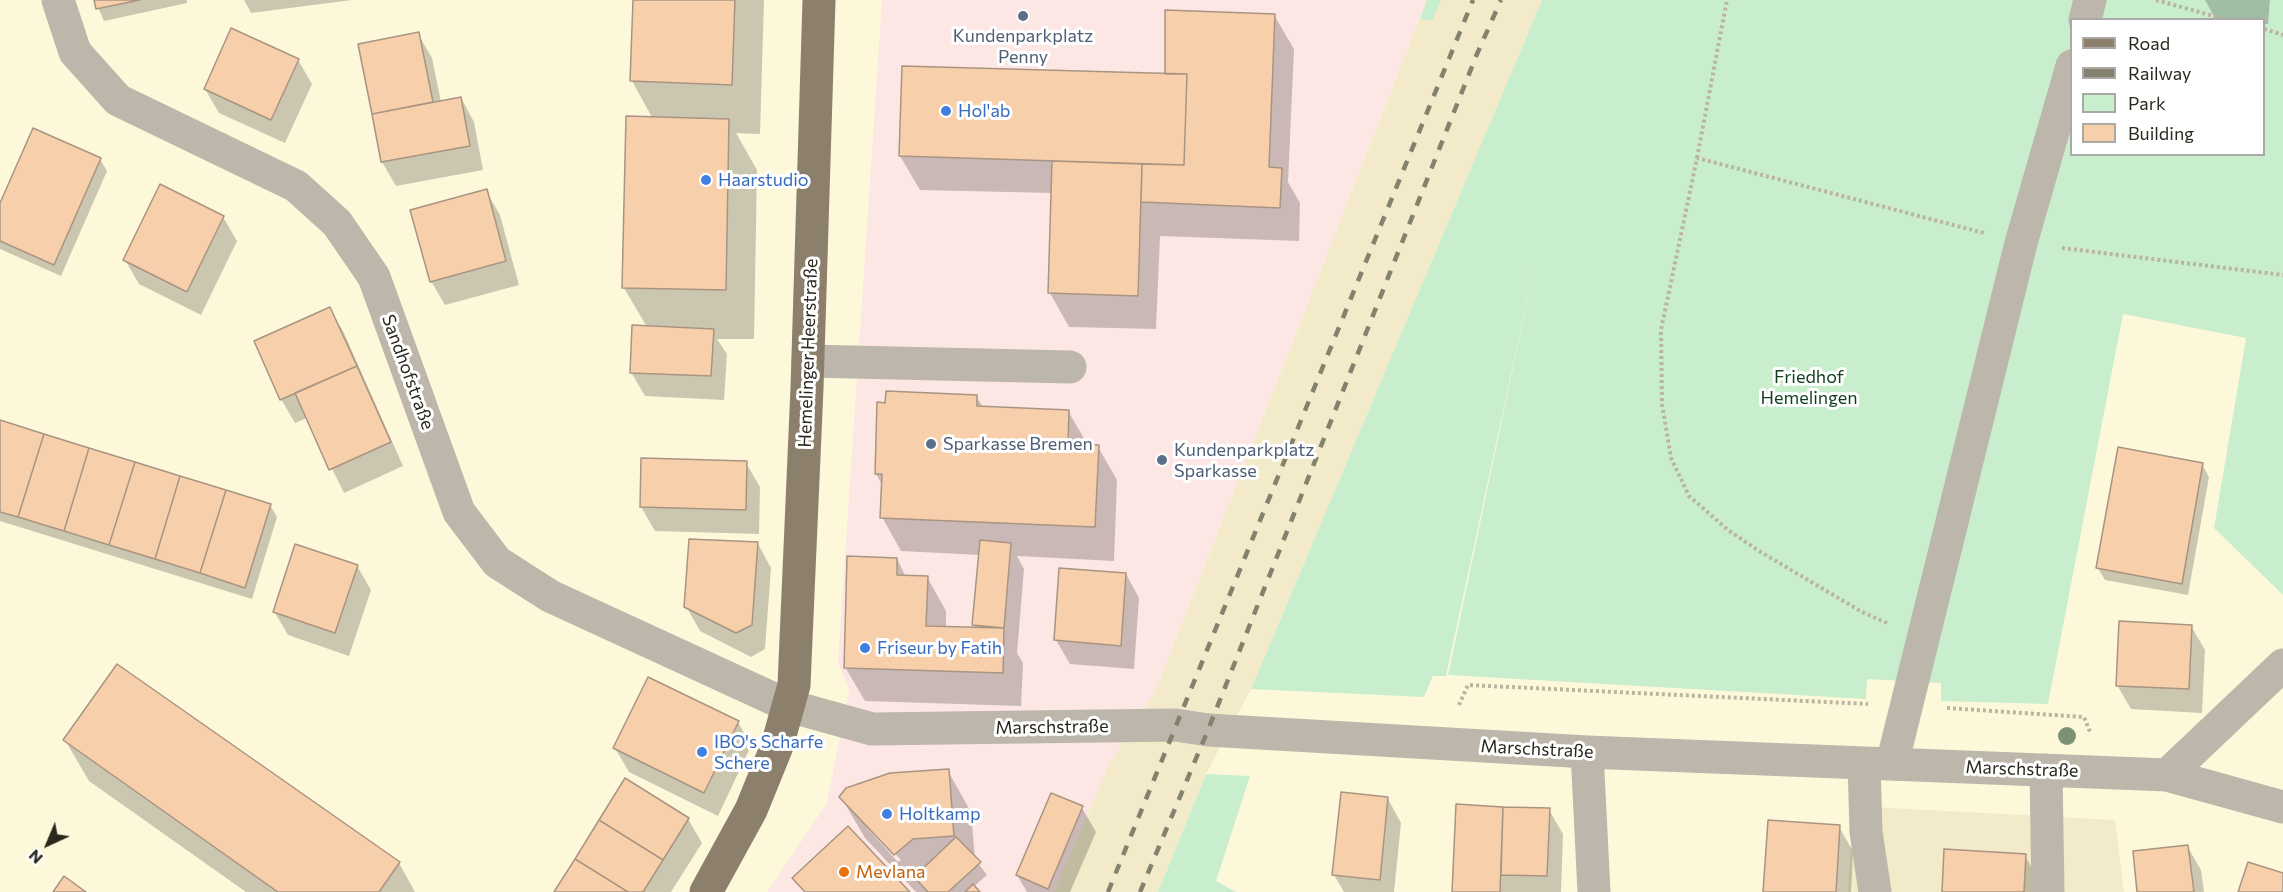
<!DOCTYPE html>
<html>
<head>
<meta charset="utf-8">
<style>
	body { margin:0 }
	#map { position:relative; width:2283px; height:892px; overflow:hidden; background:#fef8db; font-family:Commissioner,sans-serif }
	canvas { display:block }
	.legend { position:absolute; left:2070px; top:18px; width:195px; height:138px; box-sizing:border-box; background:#fff; border:2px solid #aaa9a5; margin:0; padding:8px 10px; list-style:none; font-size:18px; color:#2a281d }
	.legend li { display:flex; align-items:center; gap:12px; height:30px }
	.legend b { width:30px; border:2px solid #aaa9a5 }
	.north { position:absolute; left:18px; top:814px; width:60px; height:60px; -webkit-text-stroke:4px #fff; paint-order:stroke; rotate:224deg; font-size:16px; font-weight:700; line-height:24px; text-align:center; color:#2a281d }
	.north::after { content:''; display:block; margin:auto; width:21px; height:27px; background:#2a281d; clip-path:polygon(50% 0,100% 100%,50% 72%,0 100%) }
</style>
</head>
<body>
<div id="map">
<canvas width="2283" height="892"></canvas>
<ul class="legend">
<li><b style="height:8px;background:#8c7f6c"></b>Road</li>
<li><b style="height:8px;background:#84816e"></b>Railway</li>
<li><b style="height:16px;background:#c9eece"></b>Park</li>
<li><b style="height:16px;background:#f7d0ab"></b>Building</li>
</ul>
<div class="north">N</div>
</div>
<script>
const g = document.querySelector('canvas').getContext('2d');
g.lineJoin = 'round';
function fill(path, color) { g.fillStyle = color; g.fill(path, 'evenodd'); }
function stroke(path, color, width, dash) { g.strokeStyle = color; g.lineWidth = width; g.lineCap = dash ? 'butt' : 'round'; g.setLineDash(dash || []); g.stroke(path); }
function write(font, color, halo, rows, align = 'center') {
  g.font = font + ' Commissioner,sans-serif'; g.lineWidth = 6; g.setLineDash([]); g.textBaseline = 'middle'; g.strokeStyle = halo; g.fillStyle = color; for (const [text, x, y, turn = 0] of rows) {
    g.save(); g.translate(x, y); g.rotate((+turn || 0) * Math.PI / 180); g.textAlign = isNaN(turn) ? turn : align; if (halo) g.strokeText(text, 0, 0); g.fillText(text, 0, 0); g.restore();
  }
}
fill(new Path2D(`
	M 882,0 L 1427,0 L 1156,690 L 1109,765 L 1054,892 L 767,892 L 827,803 L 849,690 L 838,662 Z`), '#fde7e5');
fill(new Path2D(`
	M 1427,0 L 1542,0 L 1251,689 L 1206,774 L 1158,892 L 1054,892 L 1109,765 L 1156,690 Z
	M 1853,806 L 2115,820 L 2124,892 L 1848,892 Z`), '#f2eac8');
fill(new Path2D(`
	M 1427,0 L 1441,0 L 1433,20 L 1420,19 Z
	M 1542,0 L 2283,0 L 2283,595 L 2214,528 L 2246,338 L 2123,314 L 2048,704 L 1941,701 L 1941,683 L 1867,679 L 1866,699 L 1448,675 L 1537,254 L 1446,676 L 1433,676 L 1424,697 L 1251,689 ZM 2072,20 L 2264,20 L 2264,154 L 2072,154 Z
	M 1206,774 L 1250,776 L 1216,881 L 1236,892 L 1158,892 Z`), '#c9eece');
fill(new Path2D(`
	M 95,0 L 187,0 L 187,3 L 104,21 Z
	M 244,0 L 352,0 L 251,13 Z
	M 634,0 L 764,0 L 760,134 L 736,133 L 757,170 L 754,339 L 717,339 L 727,354 L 724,400 L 645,396 L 631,372 L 647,327 L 624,288 L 653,119 L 632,81 Z
	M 2205,0 L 2270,0 L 2268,24 L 2264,24 L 2264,20 L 2216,20 Z
	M 1274,15 L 1294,49 L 1288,182 L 1300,203 L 1299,241 L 1160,236 L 1156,329 L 1069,327 L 1050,293 L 1052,193 L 920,190 L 900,156 L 1167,76 Z
	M 418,34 L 432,58 L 441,102 L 461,98 L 474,122 L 483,170 L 396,186 L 382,162 L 360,45 Z
	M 298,60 L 312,84 L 285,143 L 219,113 L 205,89 Z
	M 100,159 L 107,171 L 61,276 L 0,249 L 0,207 Z
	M 486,191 L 500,215 L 519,285 L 445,305 L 431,281 Z
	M 223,217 L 237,241 L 201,315 L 139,284 L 125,260 Z
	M 330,309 L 344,333 L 403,466 L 344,493 L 307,418 L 295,423 L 281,399 Z
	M 976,396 L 983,407 L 1068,411 L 1088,445 L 1098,447 L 1117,480 L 1114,561 L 1017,556 L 1024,569 L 1017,653 L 1023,663 L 1021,706 L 865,701 L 845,667 L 897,559 L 906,577 L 927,577 L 946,611 L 946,628 L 976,629 L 974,625 L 980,555 L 901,551 L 882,517 L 883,486 L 876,474 Z
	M 0,422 L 270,505 L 277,517 L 252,599 L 0,521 Z
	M 746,463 L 760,487 L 759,534 L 655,531 L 641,507 Z
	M 2202,464 L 2209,477 L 2188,595 L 2105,580 L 2098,568 Z
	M 758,544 L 771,568 L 765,649 L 751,657 L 700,631 L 686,606 Z
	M 357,566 L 371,590 L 349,656 L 288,635 L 274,611 Z
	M 1126,574 L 1139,598 L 1134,669 L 1070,664 L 1056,640 Z
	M 2191,626 L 2205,650 L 2202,713 L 2131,709 L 2117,685 Z
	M 738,722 L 751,746 L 718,816 L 629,772 L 615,748 Z
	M 65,740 L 399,863 L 415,892 L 246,892 L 89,781 Z
	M 948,771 L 971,812 L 975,859 L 987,875 L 973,887 L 978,892 L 916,892 L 865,838 L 841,797 ZM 867,828 L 871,828 L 901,860 L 898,862 Z
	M 1388,799 L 1401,823 L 1394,892 L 1344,892 L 1334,875 Z
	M 1457,806 L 1549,810 L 1563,834 L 1561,892 L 1454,892 Z
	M 1082,808 L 1096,832 L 1070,892 L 1027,892 L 1017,875 Z
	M 688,819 L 702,843 L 671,892 L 556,892 Z
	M 1839,827 L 1853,851 L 1851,892 L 1765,892 Z
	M 2187,846 L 2201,870 L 2204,892 L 2139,892 Z
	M 2025,856 L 2045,892 L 1943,892 Z`), '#0003');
const building = new Path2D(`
	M 94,0 L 140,0 L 96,9 Z
	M 633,0 L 735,0 L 732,85 L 630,81 Z
	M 1165,10 L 1275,14 L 1269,167 L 1282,168 L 1280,208 L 1141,202 L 1142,164 L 1184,165 L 1187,74 L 1165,74 Z
	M 231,28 L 299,59 L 271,120 L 204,89 Z
	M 419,32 L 433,102 L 372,114 L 358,44 Z
	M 902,66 L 1187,74 L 1184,165 L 899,156 Z
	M 461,97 L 470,146 L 381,162 L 372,114 Z
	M 626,116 L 729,119 L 726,290 L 622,288 Z
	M 33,128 L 101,158 L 54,265 L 0,241 L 0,203 Z
	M 1052,161 L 1142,164 L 1138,296 L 1048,293 Z
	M 160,184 L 224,216 L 187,292 L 123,260 Z
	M 487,189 L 506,261 L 430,282 L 410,210 Z
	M 330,307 L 357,366 L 280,400 L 254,341 Z
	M 632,325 L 714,329 L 711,376 L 630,373 Z
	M 357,366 L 391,442 L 329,470 L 295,393 Z
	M 886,391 L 977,395 L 977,406 L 1069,410 L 1068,444 L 1099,445 L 1095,527 L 880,518 L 882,474 L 875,474 L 877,402 L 885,403 Z
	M 0,420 L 44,434 L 18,517 L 0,512 Z
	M 44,434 L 89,448 L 64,531 L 18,517 Z
	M 2118,447 L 2203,463 L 2182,584 L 2096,568 Z
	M 89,448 L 135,462 L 109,545 L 64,531 Z
	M 641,458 L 747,461 L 746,510 L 640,507 Z
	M 135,462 L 180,476 L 155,559 L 109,545 Z
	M 180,476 L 226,490 L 200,573 L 155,559 Z
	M 226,490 L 271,504 L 245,588 L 200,573 Z
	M 689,539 L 758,542 L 752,625 L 736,633 L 684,607 Z
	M 980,540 L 1011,543 L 1004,628 L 972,625 Z
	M 295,544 L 358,565 L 335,633 L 273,612 Z
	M 847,556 L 897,558 L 897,575 L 928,576 L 926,626 L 1004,628 L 1003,673 L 844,668 Z
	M 1059,568 L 1126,573 L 1121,646 L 1054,640 Z
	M 2119,621 L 2192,625 L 2189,689 L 2116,686 Z
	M 117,664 L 400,862 L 379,892 L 278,892 L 63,740 Z
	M 648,677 L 739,721 L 704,793 L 613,748 Z
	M 949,769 L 954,836 L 913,839 L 894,855 L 839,797 L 846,788 L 890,773 Z
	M 625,778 L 689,818 L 663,860 L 599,820 Z
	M 1341,792 L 1388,797 L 1380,880 L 1332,875 Z
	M 1051,793 L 1083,806 L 1048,889 L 1016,875 Z
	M 1456,804 L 1503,807 L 1500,892 L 1452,892 Z
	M 1503,807 L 1550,808 L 1547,876 L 1501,875 Z
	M 599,820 L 663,860 L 643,892 L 628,892 L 575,859 Z
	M 1768,820 L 1840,825 L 1836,892 L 1763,892 Z
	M 848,826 L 910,892 L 805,892 L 792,878 Z
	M 956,837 L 981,862 L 948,892 L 928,892 L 914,877 Z
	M 2188,845 L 2194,892 L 2137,892 L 2133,851 Z
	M 1944,849 L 2026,854 L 2024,892 L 1942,892 Z
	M 575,859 L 628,892 L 554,892 Z
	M 2248,862 L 2283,873 L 2283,892 L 2238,892 Z
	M 64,876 L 86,892 L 53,892 Z
	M 973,884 L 980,892 L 965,892 Z`);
fill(building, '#f7d0ab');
stroke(building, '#a99481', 1.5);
stroke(new Path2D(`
	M 2156,0 L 2228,20
	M 2264,29 L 2283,35
	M 1697,158 L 1727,0
	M 2062,248 L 2283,275
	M 1887,623 L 1862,612 L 1759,551 L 1728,530 L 1689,496 L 1671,458 L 1662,404 L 1661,330 L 1697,158 L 1984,233
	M 1459,705 L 1468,685 L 1868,704
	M 1947,708 L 2084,717 L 2090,732`), '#bab59e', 4, [3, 3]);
stroke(new Path2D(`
	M 58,0 L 75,52 L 118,100 L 296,186 L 337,223 L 374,277 L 459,512 L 497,562 L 550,596 L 789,706 L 872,729 L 1176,725 L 1208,730 L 1587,752 L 2167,775 L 2283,807
	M 2085,20 L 2090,0
	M 808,361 L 1070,367
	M 1587,752 L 1594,892
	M 1864,763 L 1866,832 L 1875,892
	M 1892,764 L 2021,243 L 2072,66
	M 2046,770 L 2048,892
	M 2167,775 L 2283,665`), '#bdb6ab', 33);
stroke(new Path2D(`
	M 706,892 L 751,810 L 777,746 L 794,685 L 807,388 L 819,0`), '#8c7f6c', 33);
stroke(new Path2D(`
	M 1108,892 L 1473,0
	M 1140,892 L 1208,730 L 1477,54 L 1501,0`), '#84816e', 4.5, [10, 10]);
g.fillStyle = '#7c9272';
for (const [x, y] of [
	[2067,736]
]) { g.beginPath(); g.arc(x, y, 9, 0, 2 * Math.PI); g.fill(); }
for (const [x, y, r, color] of [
	[1023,16,6,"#5c6f8a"],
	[946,111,6,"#3f7fe0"],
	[706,180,6,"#3f7fe0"],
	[931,444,6,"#5c6f8a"],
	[1162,460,6,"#5c6f8a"],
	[865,648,6,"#3f7fe0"],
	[702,752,6,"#3f7fe0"],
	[887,814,6,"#3f7fe0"],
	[844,872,6,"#e8710a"]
]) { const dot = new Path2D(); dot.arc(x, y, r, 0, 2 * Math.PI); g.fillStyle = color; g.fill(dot); stroke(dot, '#fff', 2); }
write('18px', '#4e5e75', '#fff', [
	["Kundenparkplatz",1023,36,"center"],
	["Penny",1023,57,"center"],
	["Sparkasse Bremen",943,444],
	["Kundenparkplatz",1174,450],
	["Sparkasse",1174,471]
], 'left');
write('18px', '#366cbe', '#fff', [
	["Hol'ab",958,111],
	["Haarstudio",718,180],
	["Friseur by Fatih",877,648],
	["IBO's Scharfe",714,742],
	["Schere",714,763],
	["Holtkamp",899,814]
], 'left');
write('18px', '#2a281d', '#fff', [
	["Hemelinger Heerstraße",808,353,-88],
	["Sandhofstraße",408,372,70],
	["Marschstraße",1052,727,-1],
	["Marschstraße",1537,749,3],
	["Marschstraße",2022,769,2]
]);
write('18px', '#113f1d', '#fff', [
	["Friedhof",1809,377],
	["Hemelingen",1809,398]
]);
write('18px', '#c56008', '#fff', [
	["Mevlana",856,872]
], 'left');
</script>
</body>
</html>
